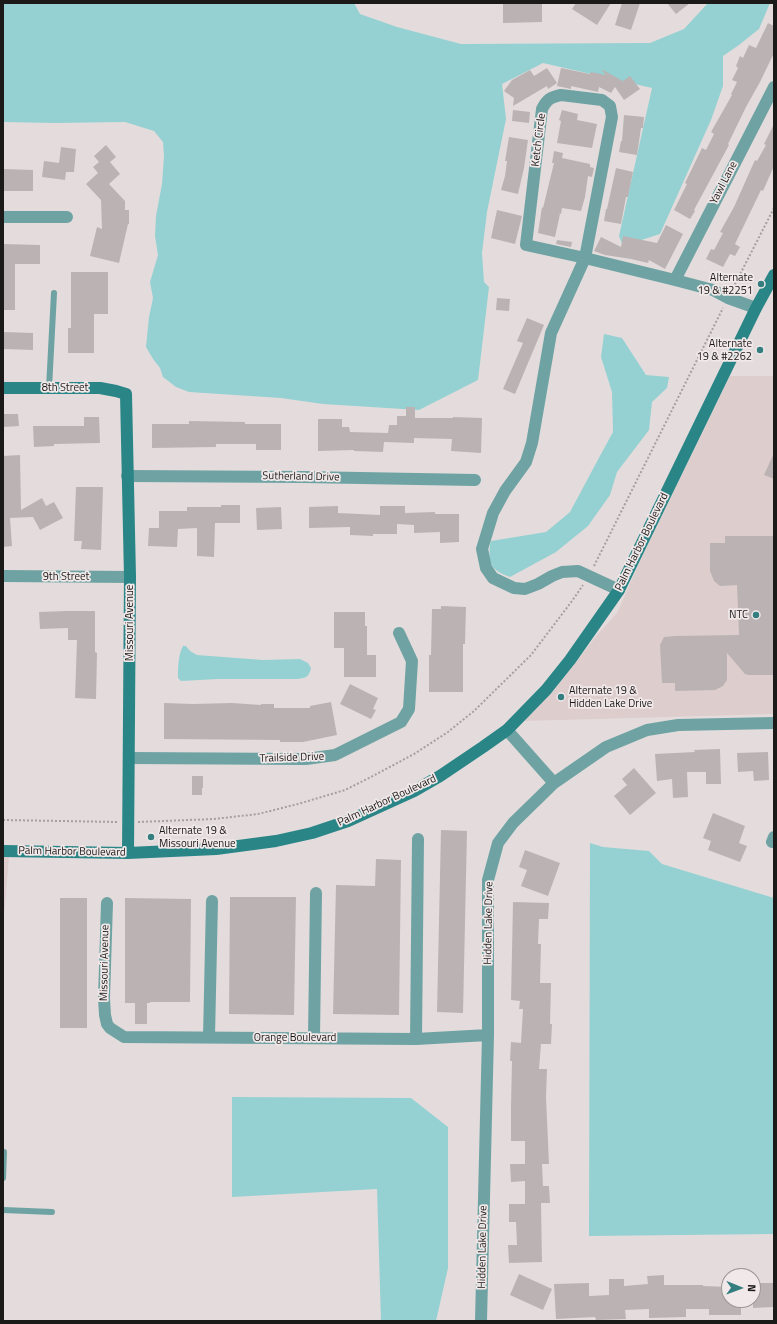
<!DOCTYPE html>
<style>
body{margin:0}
#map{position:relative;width:777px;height:1324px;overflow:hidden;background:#e4dcdc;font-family:"Titillium Web",sans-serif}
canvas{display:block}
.frame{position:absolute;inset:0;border:4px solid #1c1919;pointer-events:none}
.north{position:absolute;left:721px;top:1268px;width:40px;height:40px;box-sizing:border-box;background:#f1e9e9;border:1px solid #9c9696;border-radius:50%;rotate:91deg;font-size:11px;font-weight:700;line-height:16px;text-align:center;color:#1c1919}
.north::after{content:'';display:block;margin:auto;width:14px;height:18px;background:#357e80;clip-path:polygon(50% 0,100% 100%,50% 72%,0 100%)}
</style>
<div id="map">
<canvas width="777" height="1324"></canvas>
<div class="frame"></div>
<div class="north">N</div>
</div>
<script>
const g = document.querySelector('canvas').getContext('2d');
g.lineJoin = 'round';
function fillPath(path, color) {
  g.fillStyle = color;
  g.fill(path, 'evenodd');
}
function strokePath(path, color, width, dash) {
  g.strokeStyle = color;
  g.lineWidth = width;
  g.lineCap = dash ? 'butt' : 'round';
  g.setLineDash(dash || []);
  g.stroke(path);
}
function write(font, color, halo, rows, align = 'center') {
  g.font = font + ' "Titillium Web",sans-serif';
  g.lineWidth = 3.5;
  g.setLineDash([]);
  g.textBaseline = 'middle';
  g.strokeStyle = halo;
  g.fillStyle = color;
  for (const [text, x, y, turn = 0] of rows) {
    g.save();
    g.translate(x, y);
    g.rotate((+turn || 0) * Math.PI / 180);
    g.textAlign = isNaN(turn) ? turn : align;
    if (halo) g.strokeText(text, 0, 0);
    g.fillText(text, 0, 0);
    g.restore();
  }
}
const built = new Path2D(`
 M730 376H774V714L524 721 555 689 597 635 617 613 642 557Z
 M3 857H9L3 928Z`);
const water = new Path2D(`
 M3 3H354L360 14 397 27 461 44 650 43 684 29 708 3H770L759 29 739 45 723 56V86L711 120 660 234 623 246 619 236 652 88 543 63 502 84 506 119 487 212 482 253 484 282 489 287 478 380 419 410 323 404 281 398 189 392 176 387 163 377 160 368 153 359 146 347 149 317 153 298 150 282 158 255 155 236 156 216 162 184 164 156 163 142 154 131 125 122 55 123 3 122Z
 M604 334 622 338 646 375 669 377 667 388 652 402 649 430 617 472 610 495 588 526 556 552 510 577C505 575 499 573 495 569 488 564 489 548 491 541L546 532 570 512 601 454 613 432 612 392 601 357Z
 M183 646H186L190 651 197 655 263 660 300 659 308 663 311 668C309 678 305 678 296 679H218L181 681 178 678C178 668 178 655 183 646Z
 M590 843 603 847 649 851 662 864 774 898V1234L589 1236Z
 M232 1097 411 1098 448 1127V1268L436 1321H381L377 1189 232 1197Z`);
const building = new Path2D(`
 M503 3H542V22L503 23Z
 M576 3H611L597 25 572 9Z
 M622 3H640L631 30 615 25Z
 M667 3H690L676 14Z
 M768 23 774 26V53L760 82 746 107 728 144 729 145 694 210 695 211 690 219 674 210 687 184 685 183 702 148 706 150 714 134 711 132 732 95 731 94 737 82 732 80 738 68 736 66 740 56 743 58 749 45 756 48Z
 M547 68 557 83 548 89 547 86 513 106 514 98 504 91 512 80 530 70 534 76Z
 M561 68 590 74 591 72 606 75 601 69 623 81 630 76 640 89 624 100 615 87 611 93 599 87 598 92 571 86V89L557 86Z
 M513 110 530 112 529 123 512 121Z
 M562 110 578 114 577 120 597 124 592 148 557 143 561 121 559 120Z
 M624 115 644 117 643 128H641L637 155 619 152 621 141H622Z
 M774 124V166L763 191 761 190 735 244 740 247 735 256 730 254 723 267 706 259 711 249 714 250 723 233 720 232 734 207 755 160 757 161 766 145 764 144Z
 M509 137 528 140 524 168 518 194 501 190 505 176 507 161H505Z
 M106 145 116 157 110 162 120 174 109 184 125 201V210H129V224H128L119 263 90 256 97 227 102 229 101 200 86 184 98 173 93 167 99 162 94 156Z
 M61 147 76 149 74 172H66L65 180 42 177 44 161 59 163Z
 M554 151 563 153 562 158 590 164V167L594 168 592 177 588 176 585 197 581 211 562 208 561 214 558 213 560 214 555 237 538 233 542 207 543 208 554 163H552Z
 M616 168 633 172 628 197H626L621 224 604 221 606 209H607Z
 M3 169 33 170V191H3Z
 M497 210 522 216 515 244 491 238Z
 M666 225 683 234 665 269 649 260 648 263 631 259 605 255 594 251 601 237 621 247 623 236 657 243Z
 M557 240 572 242 571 247 556 244Z
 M3 244 40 245V264H15V310H3Z
 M71 272H108V314H94V353H68V328H71Z
 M497 298 510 299 509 311 496 310Z
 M527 318 544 325 515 394 503 389 523 343 517 341Z
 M3 332 33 333V350L3 349Z
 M406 407H415V418H453V417L482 418 481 453 451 451 452 439 414 438V443L384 442 383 452 354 451V450L318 451V419H342V427H349L350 432 388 433 389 425H397V416H406Z
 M3 414H18L19 426 3 427Z
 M84 417H99L100 443 54 444V446L34 447 33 426H84Z
 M189 421 245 422V424H281V450H256V444H216V447L152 448V424H189Z
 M774 453V479L764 475Z
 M20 455 21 510 42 498 46 506 54 502 63 518 40 530 33 517 10 518 12 546 3 547V456Z
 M76 487H103L101 550 81 549 82 541H74Z
 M221 505H240V523H215L214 557 197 556V528L178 529 177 547 148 546 149 528H159V511H187V507H221Z
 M338 506V513L380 515V506H405V513L435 512V514H459V542L440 543V532L414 533V525L397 524V534H373V536L350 535V527L309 528V507Z
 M281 507 282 529 257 530 256 508Z
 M725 536H774V675H749L745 674 727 653V680L723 686 715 690 675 691V683H662L660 645 664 637 675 636 739 635 737 585 720 586 714 581 710 571V543H725Z
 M441 606 466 607 465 644H463V692H429V655H431L432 609H441Z
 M66 611H95V652L97 653 96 699 75 698 77 640H68V628L40 629 39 612Z
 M334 612H365V626H367V655H376V677H344V648H334Z
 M350 684 378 698 373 709 376 710 371 719 340 704Z
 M331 702 337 735 303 742H280V740L164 739V703L193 704 232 703 261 705V704H274V708H310V706Z
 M720 749 721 784H706V772H687L688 797 673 798 672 779 657 781 655 754 695 752 694 750Z
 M768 752 769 780 754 781 753 771 738 772 737 753Z
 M634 768 656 793 630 815 614 796 627 785 622 779Z
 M192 776H203V788H202V795H192Z
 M713 813 745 826 739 843 747 846 740 862 708 850 711 841 703 838Z
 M441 830 467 831 463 1013 437 1012Z
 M525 850 560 863 548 896 521 886 527 870 519 867Z
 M376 859 401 860 399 1015 333 1014 336 885 375 886Z
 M230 897H296L294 1015 229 1014Z
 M60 898H87V1028H60Z
 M125 898 191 899 190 1002H150V1003H147V1024H135V1003H125Z
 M513 902 549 903 548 919H539L538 944H541L540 983H551L550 1024H552L551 1044H541L539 1069H547L546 1097 549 1164H542L543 1186H549L550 1203H541L542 1262 509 1263 508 1245H517L516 1222H509V1204H525V1181L511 1182 510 1164H525V1141H511V1106L512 1061H510L511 1042 521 1043 523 1009H519L520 1001 511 1000Z
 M519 1274 552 1289 543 1310 510 1295Z
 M664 1275V1285H703V1286L729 1287V1300H741V1315H709V1309H686V1317L649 1318V1309L625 1310 626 1319 596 1320 595 1317 556 1319 554 1284 589 1283V1296L609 1295V1279H624V1286L648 1284 647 1276Z
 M753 1283H774V1307L753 1308Z`);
const path = new Path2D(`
 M733 288 774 208
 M594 566 723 308
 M3 820 118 822
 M138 822 214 819 258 814 298 804 345 790 371 777 414 754 448 732 474 711 531 655 572 601 583 585`);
const lane = new Path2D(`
 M49 388 54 293
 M3 1178 4 1152
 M3 1210 52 1212`);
const street = new Path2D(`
 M561 95 602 100 610 106 612 117 585 258 526 245 542 109C547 99 551 97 561 95Z
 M3 217H67
 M675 280 774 87
 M127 476 303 477 475 480
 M3 576 130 577
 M619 590 578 571 562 572 552 576 538 584 525 589 514 588 493 578 486 568 482 549 493 513 505 491 526 462 532 443 551 333 585 258 675 280 713 290 728 298 756 308
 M507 730 554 783
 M129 758 306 759 335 755 401 722 409 709 412 661 399 633
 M772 842 774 837
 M107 903 104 998 105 1015 107 1024 110 1028 124 1037 416 1039 488 1035
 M209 1037 212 901
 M314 1038 316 893
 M416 1039 418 839
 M481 1321 488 1035V880L498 843 513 823 554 783 606 747 647 730 678 725 774 723`);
const secondary = new Path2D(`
 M3 388H100L116 391 126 394 130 577 128 853
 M3 851 128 853 216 849 276 841 312 833 348 821 414 791 440 776 483 747 507 730 546 690 570 660 619 590 756 308 774 275`);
const markers = [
 [761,284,4,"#357e80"],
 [760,350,4,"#357e80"],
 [756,615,4,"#357e80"],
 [561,697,4,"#357e80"],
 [151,837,4,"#357e80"]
];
const streetNames = [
 ["Ketch Circle",539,140,-83],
 ["Yawl Lane",724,183,-63],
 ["8th Street",65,388],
 ["Sutherland Drive",301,477,1],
 ["Palm Harbor Boulevard",642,542,-64],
 ["9th Street",66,577],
 ["Missouri Avenue",130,623,-90],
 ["Trailside Drive",292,758,-2],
 ["Palm Harbor Boulevard",387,801,-25],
 ["Palm Harbor Boulevard",72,852,1],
 ["Hidden Lake Drive",489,923,-89],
 ["Missouri Avenue",105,963,-89],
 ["Orange Boulevard",295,1038],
 ["Hidden Lake Drive",483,1247,-89]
];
const poiNames = [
 ["Alternate",753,278],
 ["19 & #2251",753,291],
 ["Alternate",752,344],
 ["19 & #2262",752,357],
 ["NTC",748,615],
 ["Alternate 19 &",569,691,"left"],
 ["Hidden Lake Drive",569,704,"left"],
 ["Alternate 19 &",159,831,"left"],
 ["Missouri Avenue",159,844,"left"]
];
fillPath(built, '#decdcd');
fillPath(water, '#95d1d2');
fillPath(building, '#bbb3b3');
strokePath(path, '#a59f9f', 2, [2, 2]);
strokePath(lane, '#6fa3a3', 6);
strokePath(street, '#6fa3a3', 12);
strokePath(secondary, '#2a8587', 12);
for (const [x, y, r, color] of markers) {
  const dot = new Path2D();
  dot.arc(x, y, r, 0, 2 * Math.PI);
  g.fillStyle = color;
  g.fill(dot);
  strokePath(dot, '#f1e9e9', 1.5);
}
write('11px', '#1c1919', '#f1e9e9', streetNames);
write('11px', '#1c1919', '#f1e9e9', poiNames, 'right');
</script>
